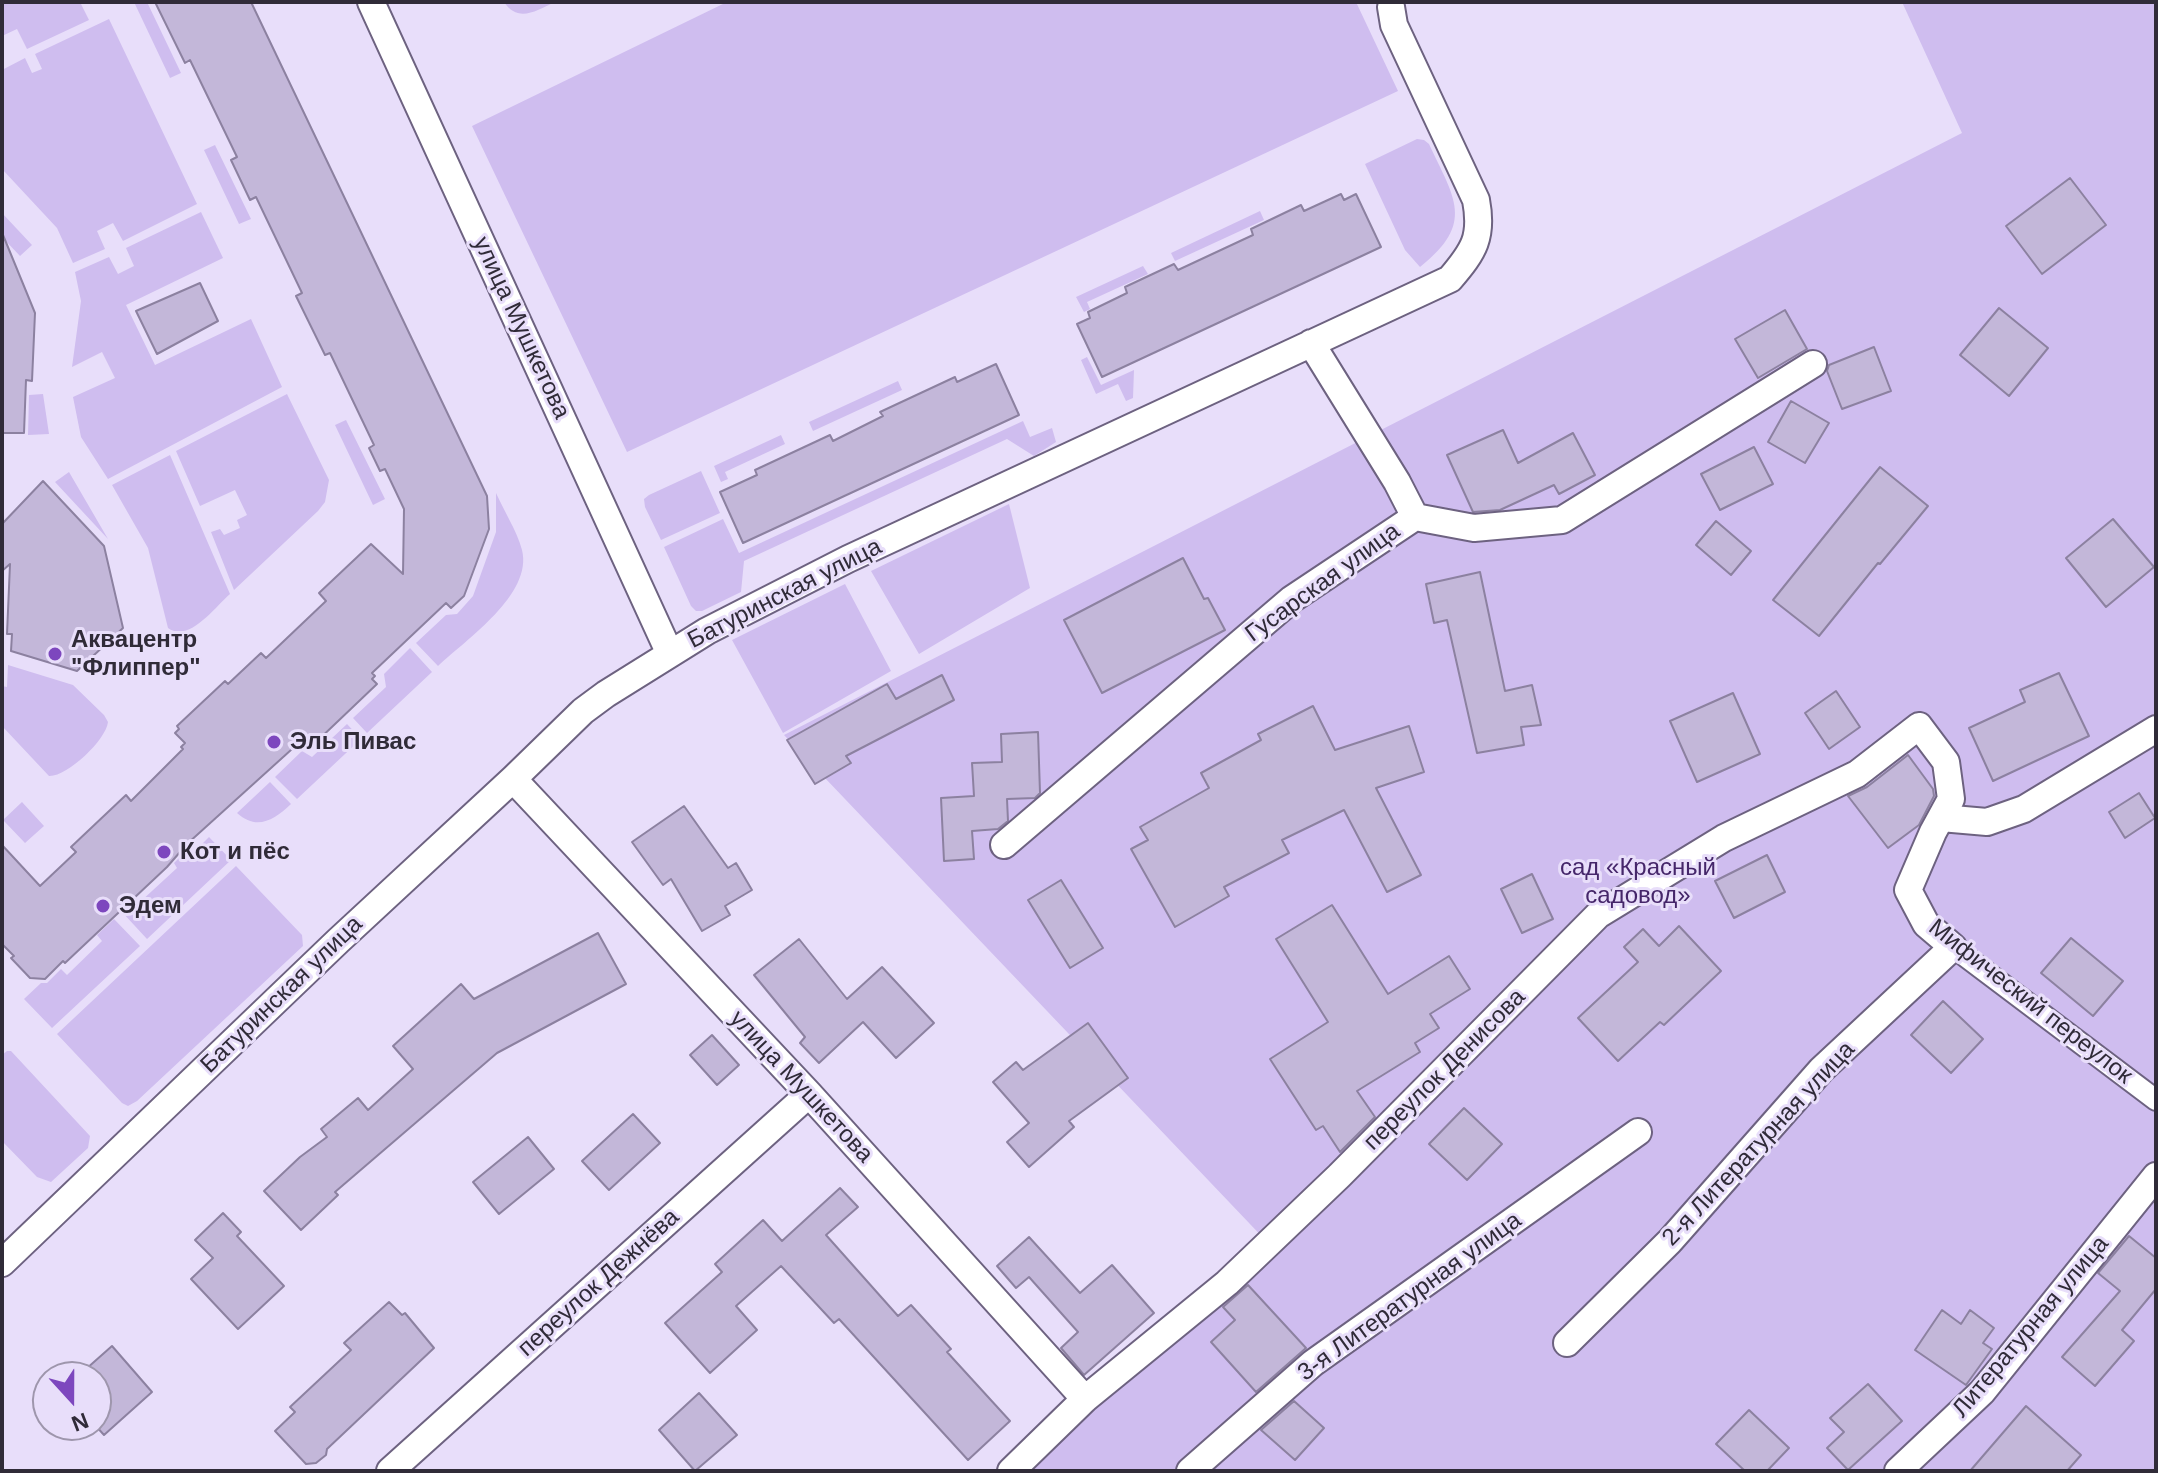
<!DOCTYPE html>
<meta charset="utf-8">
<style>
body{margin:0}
#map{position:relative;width:2158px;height:1473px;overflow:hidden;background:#e8defa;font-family:Helvetica,sans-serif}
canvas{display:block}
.frame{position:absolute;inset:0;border:4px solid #302b38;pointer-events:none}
.north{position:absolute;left:32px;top:1361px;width:80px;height:80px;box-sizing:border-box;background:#e8defa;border:2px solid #9e96ac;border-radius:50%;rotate:159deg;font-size:22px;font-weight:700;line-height:32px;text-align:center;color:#302b38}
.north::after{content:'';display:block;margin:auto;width:28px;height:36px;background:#7d47be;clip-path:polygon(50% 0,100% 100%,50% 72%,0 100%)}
</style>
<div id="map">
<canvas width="2158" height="1473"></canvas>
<div class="frame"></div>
<div class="north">N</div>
</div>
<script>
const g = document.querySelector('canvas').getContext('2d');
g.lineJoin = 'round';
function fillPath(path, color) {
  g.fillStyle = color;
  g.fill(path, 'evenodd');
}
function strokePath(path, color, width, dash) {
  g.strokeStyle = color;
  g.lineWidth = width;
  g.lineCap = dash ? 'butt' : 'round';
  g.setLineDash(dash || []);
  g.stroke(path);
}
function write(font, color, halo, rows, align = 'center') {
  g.font = font + ' Helvetica,sans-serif';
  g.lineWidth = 6;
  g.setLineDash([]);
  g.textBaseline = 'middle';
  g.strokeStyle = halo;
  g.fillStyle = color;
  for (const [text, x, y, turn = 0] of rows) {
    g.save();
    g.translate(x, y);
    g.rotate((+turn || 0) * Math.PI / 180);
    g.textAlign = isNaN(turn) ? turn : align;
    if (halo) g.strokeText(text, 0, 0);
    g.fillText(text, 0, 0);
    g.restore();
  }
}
const green = new Path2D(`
 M2 2H80L89 20 27 49 17 29 2 36Z
 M134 2H147L181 73 170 78Z
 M504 2H555C536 11 518 23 504 2Z
 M727 2H1356L1398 91 627 452 472 126Z
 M1902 2H2156V1471H1029L1093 1407 1270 1245 784 735 1962 133Z
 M109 19 197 204 123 241 113 223 97 231 105 249 73 263 57 228 2 169V70L25 58 32 73 42 69 35 54Z
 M1417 139 1424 140 1429 144C1454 198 1476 223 1420 267L1405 250 1365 164Z
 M215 145 251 219 239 224 204 150Z
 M1260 211 1264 220 1175 261 1171 253Z
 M201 212 223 258 126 305 155 365 251 319 282 387 108 479 81 437 73 397 115 378 102 352 72 367 81 301 75 272 109 257 118 274 134 266 126 248Z
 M2 213 32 245 20 256 2 237Z
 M1143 266 1148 274 1087 302 1090 309 1084 312 1076 297Z
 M1087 357 1101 385 1134 370 1133 398 1126 401 1118 384 1096 394 1081 360Z
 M898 381 902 390 813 431 809 422Z
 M43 394 49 434 28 435 29 395Z
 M287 394 329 480 325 502 318 511 234 590 211 532 220 529 224 535 240 528 237 520 247 515 235 490 200 506 176 451Z
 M346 420 385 499 373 505 335 425Z
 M1023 421 1030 437 1052 428 1056 442 1034 456 1007 439 744 561 741 592 702 611H696L691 606 664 547 723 519 739 553Z
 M781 435 785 444 725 472 728 479 721 482 714 466Z
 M170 455 230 594C214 608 189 643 168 628L148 548 112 485Z
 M701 471 720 513 661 540 645 507 644 499 649 495Z
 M69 472 108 539 55 482Z
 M496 493C504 511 517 531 522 550 533 594 467 639 438 666L416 643 446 615 457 614 473 596 496 532Z
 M1009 504 1030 588 919 654 871 571Z
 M845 584 891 671 783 733 732 640Z
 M410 648 432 672 367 733 353 718 386 687 384 674Z
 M8 665 73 685 104 715 108 722C106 740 67 777 49 776L2 726V686L7 687Z
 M347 724 361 739 297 799 275 777 302 751 312 757Z
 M270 782 291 804C274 820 257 831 237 813Z
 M22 802 44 826 25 843 3 820Z
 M209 837 231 860 147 939 122 912 135 899 140 902 177 868 174 863 188 849 193 853Z
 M236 866 302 935 303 946 137 1101 128 1106 122 1103 57 1034Z
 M114 919 140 946 52 1028 24 999 41 983H47L61 969 67 975 102 941 97 935Z
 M7 1051H11L90 1136 88 1148 51 1182 37 1177 2 1141V1055Z`);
const building = new Path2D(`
 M155 2H251L487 496 489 529 464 596 451 608 446 603 372 673 375 676 372 679 377 684 313 745 308 739 304 743 302 740 187 844 167 867 65 963 63 961 45 979 30 978 11 958 14 956 2 944V845L40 886 76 852 71 847 126 795 131 801 183 749 181 747 185 743 175 733 179 729 177 726 225 681 228 684 261 653 266 658 326 601 319 593 371 544 403 574 404 509 385 469 380 471 369 448 374 445 330 353 325 355 296 296 302 293 256 197 250 200 231 160 237 157 190 60 185 63Z
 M2070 178 2106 225 2042 274 2006 226Z
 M1341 194 1344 200 1356 194 1381 247 1102 377 1077 324 1090 318 1088 312 1127 293 1125 287 1174 264 1178 270 1253 235 1251 229 1301 205 1304 211Z
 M3 235 35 313 32 381 26 380 24 433H2Z
 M200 283 218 321 157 354 136 311Z
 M1999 308 2048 348 2009 396 1960 355Z
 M1785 310 1807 349 1758 378 1735 339Z
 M1874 347 1891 391 1842 409 1827 371 1829 365Z
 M996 364 1019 415 743 543 720 492 757 475 755 470 830 435 833 441 883 416 880 412 955 377 957 382Z
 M1791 401 1829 423 1805 463 1768 442Z
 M1503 430 1518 463 1573 433 1595 475 1559 494 1554 485 1500 510 1473 512 1447 455Z
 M1754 447 1773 484 1720 510 1701 474Z
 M1880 467 1928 506 1880 564 1878 563 1819 636 1773 600Z
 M43 481 104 546 123 628 77 671 11 651 12 634H7L10 564 2 571V524Z
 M2113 519 2154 567 2106 607 2066 558Z
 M1716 521 1751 551 1731 575 1696 545Z
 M1183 558 1204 599 1208 598 1225 630 1102 693 1064 620Z
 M1480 572 1505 691 1532 685 1541 725 1521 727 1524 745 1477 753 1447 620 1434 623 1426 584Z
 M2059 673 2089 736 1993 781 1969 728 2025 702 2020 690Z
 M942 675 954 700 846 756 851 763 815 784 787 740 887 684 896 699Z
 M1836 691 1860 727 1829 749 1805 713Z
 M1733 693 1760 754 1697 782 1670 721Z
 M1313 706 1335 750 1409 726 1424 772 1376 788 1421 875 1387 892 1344 810 1282 840 1289 853 1224 887 1229 896 1175 927 1131 849 1148 840 1140 827 1209 788 1201 773 1261 740 1258 734Z
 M1038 732 1040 793 1035 798 1007 799 1008 821 998 829 972 831 974 859 944 861 941 798 974 796 972 763 1002 762 1001 734Z
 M1908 755 1933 789 1934 796 1919 825 1888 848 1848 796 1867 787Z
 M2139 793 2155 818 2125 838 2109 812Z
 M684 806 728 868 736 863 752 890 725 906 730 915 702 931 671 879 663 885 632 842Z
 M1767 855 1785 892 1734 918 1715 881Z
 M1532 874 1553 919 1522 933 1501 889Z
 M1061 880 1103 948 1070 968 1028 900Z
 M1332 905 1388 994 1449 956 1470 989 1430 1014 1439 1028 1415 1043 1420 1052 1357 1091 1375 1117 1340 1152 1323 1126 1316 1130 1270 1059 1328 1022 1276 939Z
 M1679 926 1721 971 1664 1025 1660 1022 1618 1061 1578 1018 1638 962 1624 947 1643 929 1659 946Z
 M598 933 626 984 497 1053 335 1192 338 1195 301 1230 264 1191 300 1157 327 1137 321 1129 358 1098 368 1110 413 1069 393 1046 461 984 474 999Z
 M2071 938 2123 981 2093 1016 2041 973Z
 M799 939 847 999 882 967 934 1023 896 1058 863 1022 819 1063 800 1043 805 1037 754 975Z
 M1943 1001 1983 1039 1951 1073 1911 1035Z
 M1088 1023 1128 1078 1069 1121 1074 1127 1029 1167 1007 1142 1029 1123 993 1082 1016 1062 1023 1070Z
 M712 1035 739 1065 717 1085 690 1055Z
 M1464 1108 1502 1144 1467 1180 1429 1144Z
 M633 1114 660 1143 609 1190 582 1161Z
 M528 1137 554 1169 499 1214 473 1182Z
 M840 1188 858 1207 826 1235 898 1316 911 1305 951 1349 947 1352 1010 1421 968 1460 839 1319 834 1323 781 1266 736 1306 757 1330 710 1373 665 1323 722 1272 715 1264 763 1220 782 1241Z
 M223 1213 241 1232 237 1236 284 1286 238 1329 191 1279 213 1258 195 1240Z
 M2129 1236 2156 1258V1289L2122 1330 2134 1341 2095 1386 2062 1357 2120 1291 2098 1273Z
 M1029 1237 1080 1293 1112 1265 1154 1313 1084 1375 1061 1348 1078 1332 1029 1277 1016 1288 997 1266Z
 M1248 1285 1306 1348 1256 1392 1211 1342 1235 1320 1223 1307Z
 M389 1302 402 1315 405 1313 434 1348 327 1449 326 1455 316 1463 306 1464 275 1431 295 1412 290 1407 351 1350 344 1343Z
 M1942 1310 1961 1324 1970 1310 1994 1328 1983 1343 1992 1349 1966 1385 1915 1350Z
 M112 1346 152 1392 104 1435 95 1425 96 1377H77Z
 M1868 1384 1902 1421 1848 1470 1827 1448 1844 1432 1830 1418Z
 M699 1393 737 1435 695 1471 659 1430Z
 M1294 1401 1324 1428 1295 1460 1261 1430Z
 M2026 1406 2081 1455 2067 1471H1970Z
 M1749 1410 1789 1448 1767 1471H1745L1716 1444Z`);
const pedestrian = new Path2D(`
 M1953 947 2156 1100`);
const minor = new Path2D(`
 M371 2 670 654
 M1311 343 1397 482 1415 517
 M513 779 809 1094 1085 1399
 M1941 818 1987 822 2024 809 2156 729
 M1004 845 1292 599 1415 517 1474 528 1562 520 1813 364
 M2 1263 338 941 513 779 583 711 606 694 707 631 848 559 1450 279C1474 251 1483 237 1476 200L1394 25 1391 7
 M390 1471 809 1094
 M1011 1471 1085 1399 1227 1283 1339 1176 1598 915 1724 838 1857 774 1919 726 1946 762 1951 799 1933 832 1908 890 1926 924 1953 947 1821 1070 1670 1241 1567 1343
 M1190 1471 1313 1363 1638 1132
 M1898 1471 1982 1392 2156 1176`);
const markers = [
 [55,654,8,"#7d47be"],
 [274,742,8,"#7d47be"],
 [164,852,8,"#7d47be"],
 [103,906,8,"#7d47be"]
];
const streetNames = [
 ["улица Мушкетова",521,328,65],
 ["Гусарская улица",1323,583,-36],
 ["Батуринская улица",785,594,-27],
 ["Батуринская улица",282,995,-44],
 ["Мифический переулок",2030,1002,38],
 ["переулок Денисова",1445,1070,-45],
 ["улица Мушкетова",801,1087,47],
 ["2-я Литературная улица",1759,1144,-47],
 ["переулок Дежнёва",599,1283,-42],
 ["3-я Литературная улица",1410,1297,-36],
 ["Литературная улица",2031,1327,-50]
];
const poiNames = [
 ["Аквацентр",71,640],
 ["\"Флиппер\"",71,668],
 ["Эль Пивас",290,742],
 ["Кот и пёс",180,852],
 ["Эдем",119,906]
];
const parkNames = [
 ["сад «Красный",1638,868],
 ["садовод»",1638,896]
];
fillPath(green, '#cfbdef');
fillPath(building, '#c3b7d9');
strokePath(building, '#8c81a0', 2);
strokePath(pedestrian, '#6d6280', 24);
strokePath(minor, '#6d6280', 30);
strokePath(pedestrian, '#fff', 20);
strokePath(minor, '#fff', 26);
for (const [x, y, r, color] of markers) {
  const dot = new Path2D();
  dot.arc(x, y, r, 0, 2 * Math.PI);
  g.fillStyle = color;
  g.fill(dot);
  strokePath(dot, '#e8defa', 3);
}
write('24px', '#302b38', '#e8defa', streetNames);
write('bold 24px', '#302b38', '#e8defa', poiNames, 'left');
write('24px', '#45266a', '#e8defa', parkNames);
</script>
